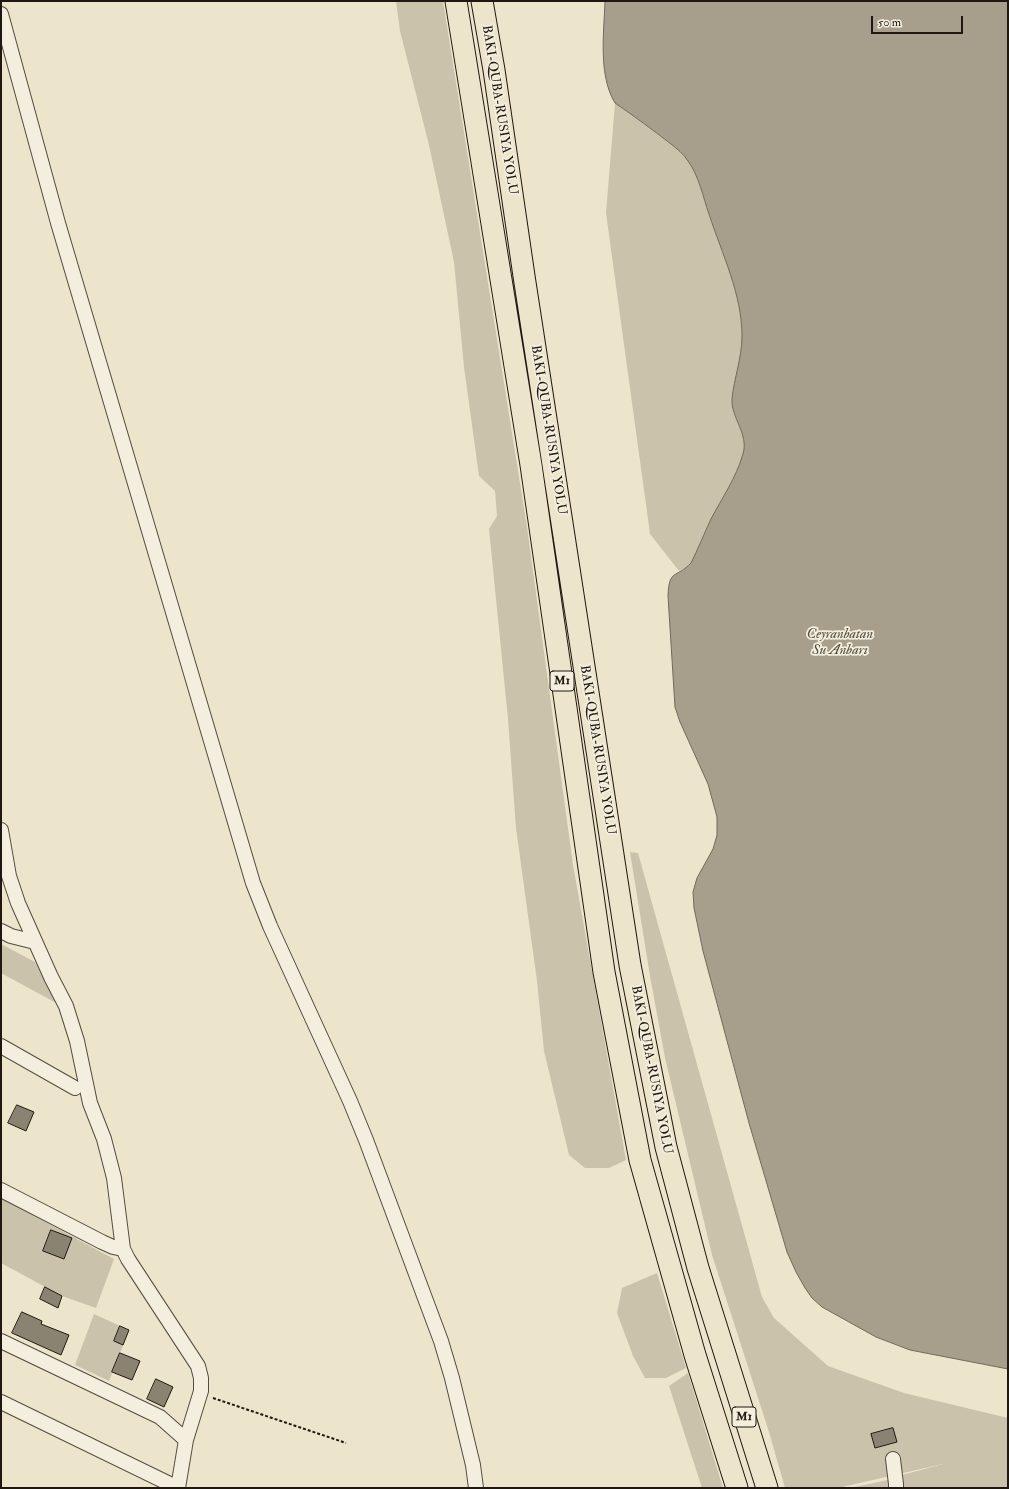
<!DOCTYPE html>
<meta charset="utf-8">
<style>
body{margin:0}
#map{position:relative;width:1009px;height:1489px;overflow:hidden;background:#ede5cb;font-family:"IM FELL Double Pica",serif}
canvas{display:block}
.frame{position:absolute;inset:0;border:2px solid #201810;pointer-events:none}
.scale{position:absolute;left:871px;top:16px;width:92px;height:18px;box-sizing:border-box;border:2px solid #201810;border-top:0;padding-left:5px;font-size:12px;line-height:14px;white-space:nowrap;color:#201810;-webkit-text-stroke:3px #f3eedd;paint-order:stroke}
</style>
<div id="map">
<canvas width="1009" height="1489"></canvas>
<div class="frame"></div>
<div class="scale">50 m</div>
</div>
<script>
const g = document.querySelector('canvas').getContext('2d');
g.lineJoin = 'round';
function fillPath(path, color) {
  g.fillStyle = color;
  g.fill(path, 'evenodd');
}
function strokePath(path, color, width, dash) {
  g.strokeStyle = color;
  g.lineWidth = width;
  g.lineCap = dash ? 'butt' : 'round';
  g.setLineDash(dash || []);
  g.stroke(path);
}
function write(font, color, halo, rows, align = 'center') {
  g.font = font + ' "IM FELL Double Pica",serif';
  g.lineWidth = 3.5;
  g.setLineDash([]);
  g.textBaseline = 'middle';
  g.strokeStyle = halo;
  g.fillStyle = color;
  for (const [text, x, y, turn = 0] of rows) {
    g.save();
    g.translate(x, y);
    g.rotate((+turn || 0) * Math.PI / 180);
    g.textAlign = isNaN(turn) ? turn : align;
    if (halo) g.strokeText(text, 0, 0);
    g.fillText(text, 0, 0);
    g.restore();
  }
}
const green = new Path2D(`
 M396 1H443L527 527 573 865 626 1160 609 1168H585L569 1155 544 1051 537 981 516 828 508 719 489 529 497 516 495 491 479 476 464 367 454 262 429 145 400 31Z
 M615 103C634 116 653 130 671 144 677 149 684 154 688 161 699 176 703 197 709 214 722 253 742 294 742 336 742 360 734 382 733 405 733 421 749 434 743 454 736 478 722 498 711 519 704 534 698 549 691 563L686 568 679 571 650 534 606 213Z
 M630 852 638 853 762 1297 774 1318 828 1366 904 1393 1008 1418V1488H903L902 1475 947 1463 838 1488H785L769 1432 712 1255 665 1058 650 976Z
 M1 944 35 962 58 1004 1 973Z
 M1 1198 114 1259 96 1308 62 1296 1 1263Z
 M657 1273 686 1368 666 1378H645L633 1356 617 1313 622 1288Z
 M94 1314 129 1330 109 1381 75 1365Z
 M688 1373 723 1488H702L669 1386Z
 M892 1479 893 1488H850Z`);
const water = new Path2D(`
 M605 1H1008V1369L910 1350 876 1337 822 1307 812 1298 805 1288 796 1272 787 1252 749 1123 703 951 694 908 693 892 697 878 713 849 717 835V817L708 784 680 722 675 707 668 596C669 568 676 579 691 563 698 549 704 534 711 519 722 498 736 478 743 454 749 434 731 418 732 399 734 378 742 358 742 336 742 294 722 254 709 214 703 197 699 176 688 161 684 154 677 149 671 144 653 130 634 116 615 103 598 75 604 33 605 1Z`);
const building = new Path2D(`
 M17 1105 34 1112 26 1131 8 1123Z
 M51 1230 72 1238 64 1259 43 1251Z
 M45 1287 62 1296 58 1308 40 1299Z
 M22 1312 42 1321 41 1324 69 1335 61 1355 12 1333Z
 M120 1326 129 1330 123 1345 114 1341Z
 M120 1353 140 1361 132 1380 112 1372Z
 M156 1379 173 1387 164 1407 147 1399Z
 M893 1428 897 1442 875 1448 871 1434Z`);
const path = new Path2D(`
 M213 1398 346 1443`);
const minor = new Path2D(`
 M1 14 58 223 253 883 270 926 350 1101 366 1140 441 1341 452 1378 473 1465 476 1488
 M1 830 9 876 18 903 51 977 66 1006 77 1041 90 1103 104 1139 114 1178 123 1249 128 1259 198 1366 201 1378V1391L186 1440 178 1488
 M1 931 11 936 35 942
 M1 1046 75 1088
 M1 1190 102 1242 113 1247 123 1249
 M1 1341 160 1417 186 1440
 M1 1402 178 1488
 M893 1459 896 1484V1488`);
const highway = new Path2D(`
 M456 1 531 465 604 972 640 1160 695 1355 737 1488
 M482 1 494 70 524 276 630 965 666 1147 698 1268 767 1488`);
const shields = [
 [562,681,24],
 [744,1417,24]
];
const shieldNames = [
 ["M1",562,681],
 ["M1",744,1417]
];
const streetNames = [
 ["BAKI-QUBA-RUSIYA YOLU",499,110,81],
 ["BAKI-QUBA-RUSIYA YOLU",548,430,81],
 ["BAKI-QUBA-RUSIYA YOLU",597,750,81],
 ["BAKI-QUBA-RUSIYA YOLU",651,1070,79]
];
const waterNames = [
 ["Ceyranbatan",840,635],
 ["Su Anbarı",840,651]
];
fillPath(green, '#cac2ab');
fillPath(water, '#a79f8b');
strokePath(water, '#71695a', 1);
fillPath(building, '#8b8371');
strokePath(building, '#201810', 1);
strokePath(minor, '#534b3f', 16);
strokePath(highway, '#201810', 23);
strokePath(path, '#201810', 2, [3, 2]);
strokePath(minor, '#f3eedd', 14);
strokePath(highway, '#ede5cb', 21);
for (const [x, y, w] of shields) {
  const box = new Path2D();
  box.roundRect(x - w / 2, y - 10, w, 20, 3);
  g.fillStyle = '#f3eedd';
  g.fill(box);
  strokePath(box, '#201810', 1);
}
write('bold 12px', '#201810', null, shieldNames);
write('13px', '#201810', '#f3eedd', streetNames);
write('italic 14px', '#564e41', '#f3eedd', waterNames);
</script>
